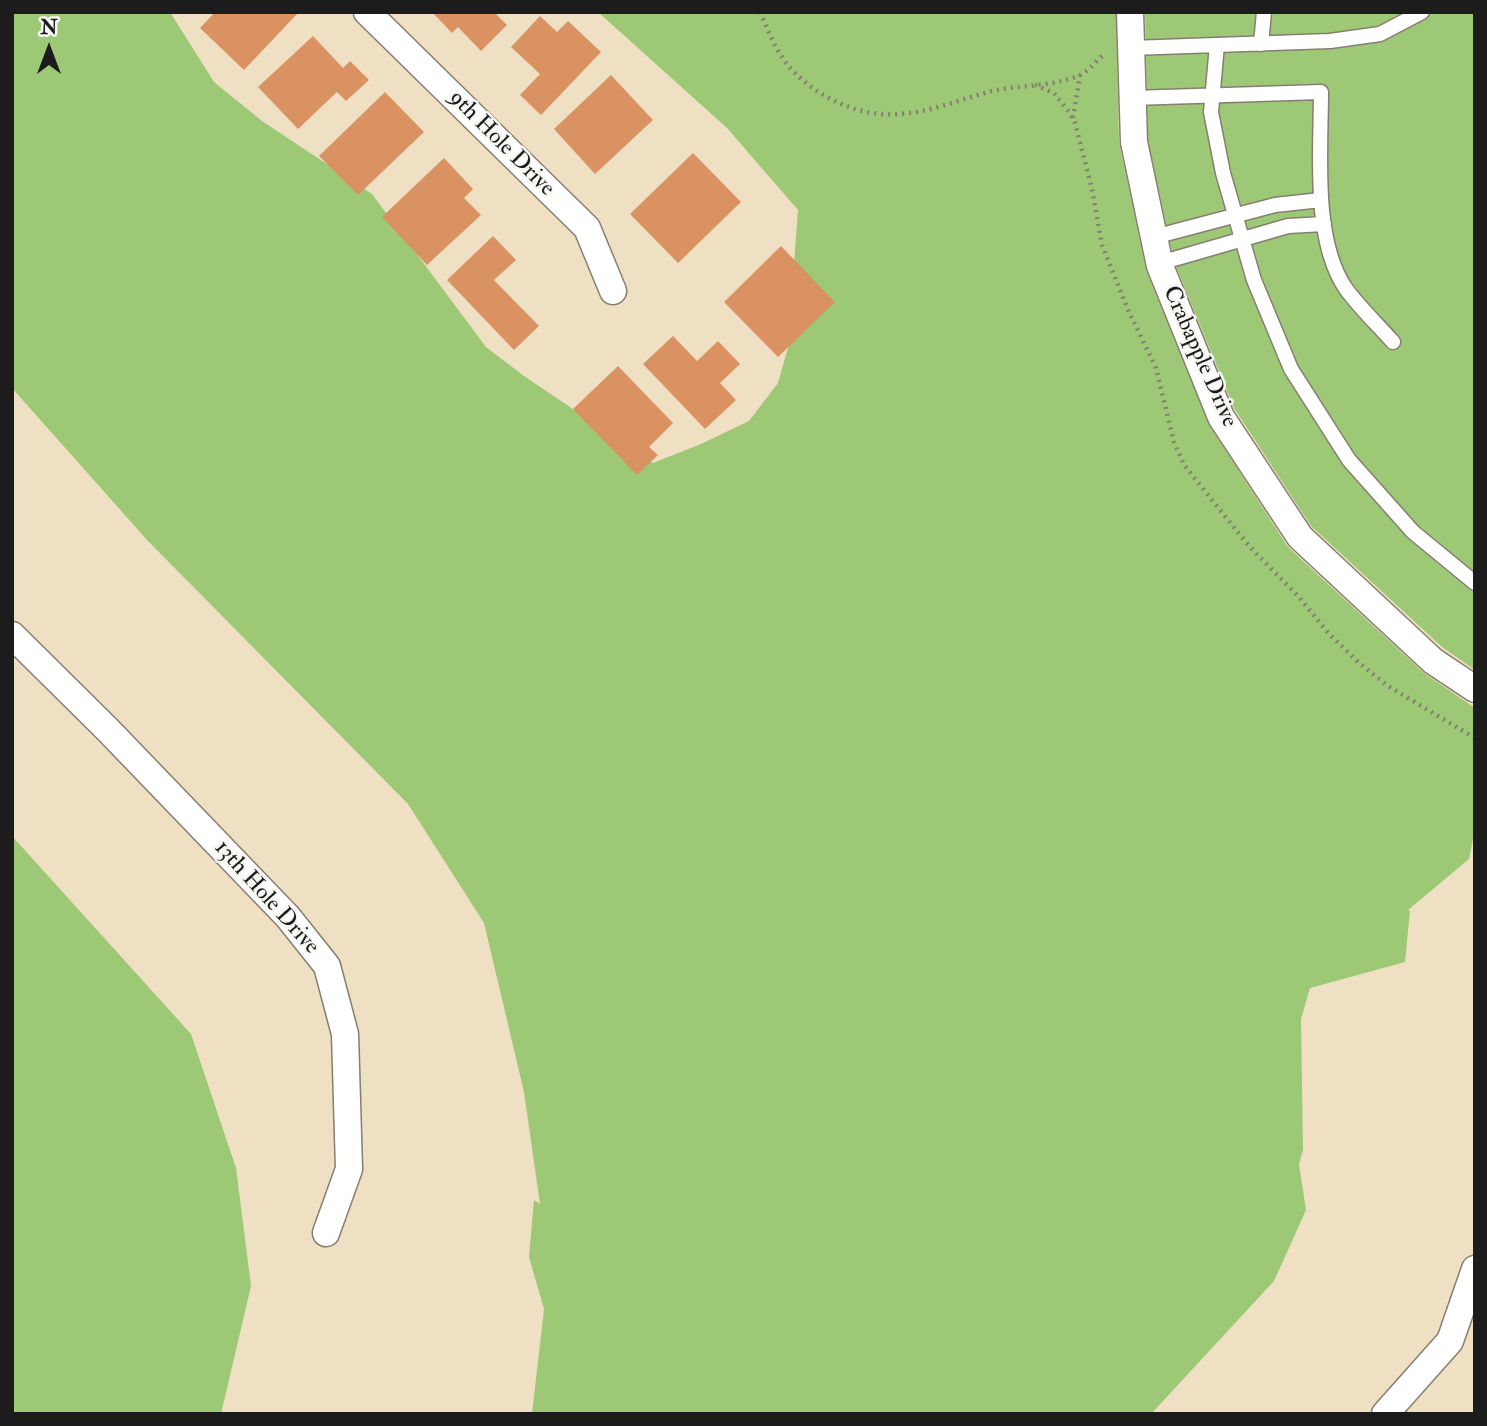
<!DOCTYPE html>
<style>
body{margin:0}
#map{position:relative;width:1487px;height:1426px;overflow:hidden;background:#efe0c3;font-family:"IM FELL Double Pica",serif}
canvas{display:block}
.frame{position:absolute;inset:0;border:14px solid #1c1c1c;pointer-events:none}
.north{position:absolute;left:14px;top:14px;width:70px;height:70px;-webkit-text-stroke:5px #f6f6f2;paint-order:stroke;rotate:0deg;font-size:19px;font-weight:700;line-height:28px;text-align:center;color:#1c1c1c}
.north::after{content:'';display:block;margin:auto;width:24px;height:32px;background:#1c1c1c;clip-path:polygon(50% 0,100% 100%,50% 72%,0 100%)}
</style>
<div id="map">
<canvas width="1487" height="1426"></canvas>
<div class="frame"></div>
<div class="north">N</div>
</div>
<script>
const g = document.querySelector('canvas').getContext('2d');
g.lineJoin = 'round';
function fillPath(path, color) {
  g.fillStyle = color;
  g.fill(path, 'evenodd');
}
function strokePath(path, color, width, dash) {
  g.strokeStyle = color;
  g.lineWidth = width;
  g.lineCap = dash ? 'butt' : 'round';
  g.setLineDash(dash || []);
  g.stroke(path);
}
function write(font, color, halo, rows, align = 'center') {
  g.font = font + ' "IM FELL Double Pica",serif';
  g.lineWidth = 5;
  g.setLineDash([]);
  g.textBaseline = 'middle';
  g.strokeStyle = halo;
  g.fillStyle = color;
  for (const [text, x, y, turn = 0] of rows) {
    g.save();
    g.translate(x, y);
    g.rotate((+turn || 0) * Math.PI / 180);
    g.textAlign = isNaN(turn) ? turn : align;
    if (halo) g.strokeText(text, 0, 0);
    g.fillText(text, 0, 0);
    g.restore();
  }
}
const green = new Path2D(`
 M12 12H170L214 82 262 121 372 194 486 347 524 376 653 463 701 444 749 421 778 383 793 330V277L798 210 727 128 598 12H1116L1119 142 1147 273 1208 423 1288 547 1424 673 1475 708V829L1469 859 1408 910 1410 911 1405 962 1310 988 1301 1019 1303 1150 1299 1164 1306 1210 1274 1281 1151 1414H532L544 1309 529 1257 534 1200 540 1204 524 1092 484 923 408 804 147 540 12 388Z
 M1145 12H1475V670L1442 647 1311 526 1234 408 1174 261 1148 140Z
 M12 836 191 1034 236 1168 251 1286 221 1414H12Z`);
const building = new Path2D(`
 M215 12H299L244 70 200 28Z
 M432 12H498L496 14 507 25 481 51 458 27 452 33Z
 M540 16 557 32 568 21 601 52 541 115 520 95 540 74 511 47Z
 M313 36 343 68 350 61 369 80 346 101 337 92 298 129 258 87Z
 M611 75 653 120 595 174 554 129Z
 M385 92 424 132 358 195 319 156Z
 M693 153 741 202 678 263 630 214Z
 M444 158 473 189 464 198 481 215 427 265 382 217Z
 M493 236 516 260 494 280 539 326 514 350 447 280Z
 M781 246 835 302 778 357 724 302Z
 M673 336 697 361 718 341 740 364 720 383 736 400 705 429 643 364Z
 M618 366 673 423 649 447 658 455 637 475 573 409Z`);
const path = new Path2D(`
 M760 12C768 30 775 49 787 64 813 96 859 118 900 114 930 112 959 100 988 92 1018 84 1054 88 1082 74 1091 69 1097 59 1106 53
 M1035 85 1054 93 1069 112 1075 123 1092 189 1102 245 1128 310 1156 368 1174 442 1184 465 1249 546 1299 597 1329 634 1359 663 1388 686 1475 738
 M1073 118 1080 75`);
const lane = new Path2D(`
 M1261 44 1264 12
 M1217 45 1211 112 1223 173 1254 280 1291 369 1349 460 1413 532 1475 583
 M1131 48 1330 41 1380 34 1422 12
 M1132 98 1321 92C1321 150 1312 240 1346 289 1360 308 1378 325 1393 342
 M1154 237 1275 205 1321 200
 M1160 263 1288 226 1324 224`);
const street = new Path2D(`
 M367 12 587 228 613 291
 M1130 12 1134 142 1160 266 1221 417 1300 537 1433 661 1475 689
 M12 635 108 730 288 917 327 966 345 1034 349 1169 326 1233
 M1385 1414 1450 1341 1475 1269`);
const streetNames = [
 ["9th Hole Drive",501,144,45],
 ["Crabapple Drive",1199,357,66],
 ["13th Hole Drive",266,898,48]
];
fillPath(green, '#9dc876');
fillPath(building, '#da9262');
strokePath(lane, '#867e70', 17);
strokePath(street, '#867e70', 29);
strokePath(path, '#867e70', 4.5, [2, 5]);
strokePath(lane, '#fff', 14);
strokePath(street, '#fff', 26);
write('23px', '#1c1c1c', '#f6f6f2', streetNames);
</script>
